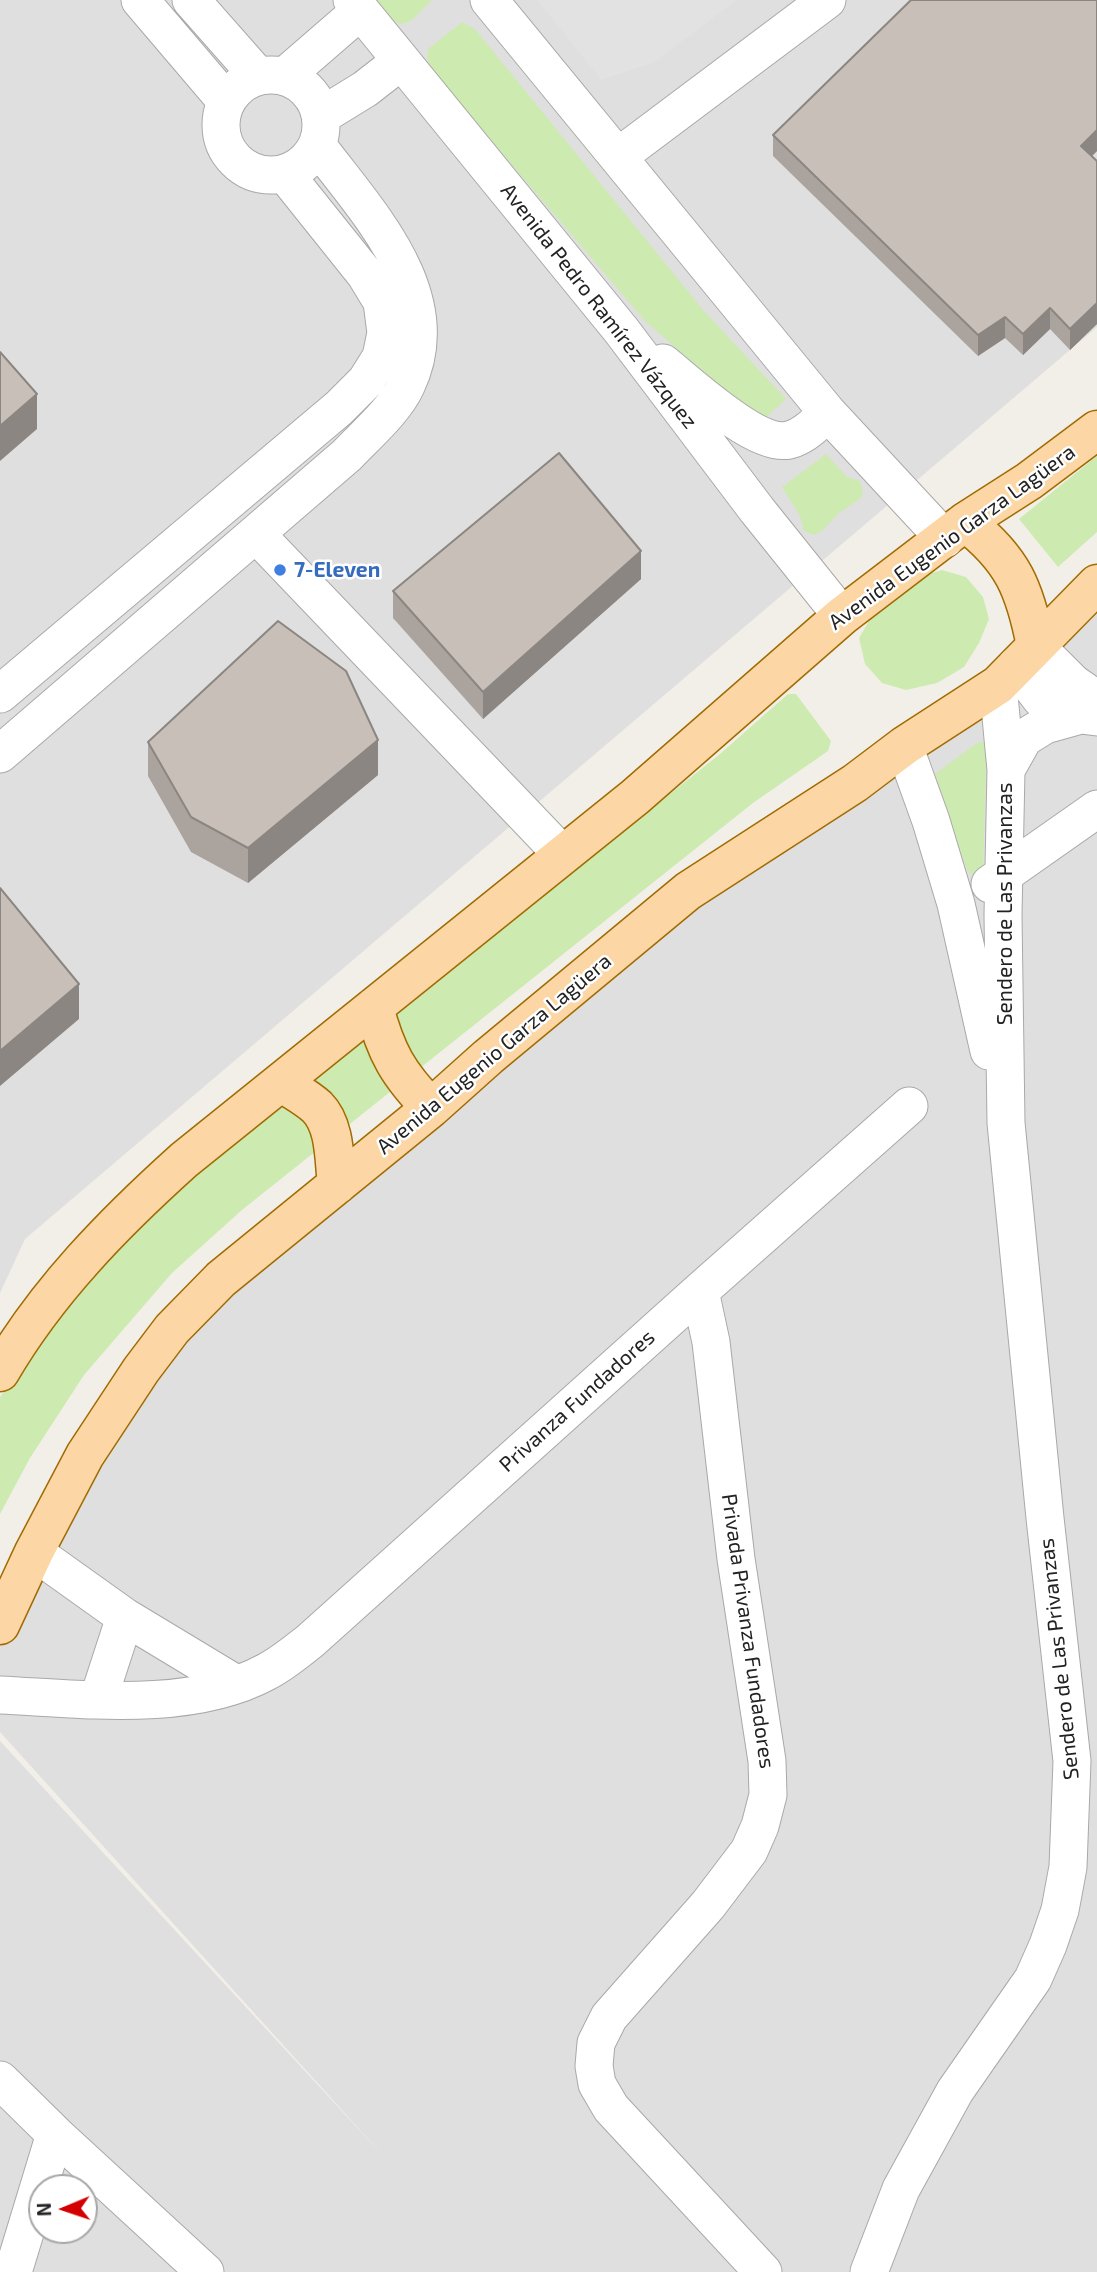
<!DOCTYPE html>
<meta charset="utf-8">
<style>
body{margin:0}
#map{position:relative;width:1097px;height:2272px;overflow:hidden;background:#f2efe9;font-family:"Exo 2",sans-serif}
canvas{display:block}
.north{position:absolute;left:28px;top:2174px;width:70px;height:70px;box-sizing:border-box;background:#fff;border:2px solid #a7a7a7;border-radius:50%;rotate:268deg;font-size:19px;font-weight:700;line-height:28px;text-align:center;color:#222}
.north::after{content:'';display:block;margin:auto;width:24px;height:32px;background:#d40000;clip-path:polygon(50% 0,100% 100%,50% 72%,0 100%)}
</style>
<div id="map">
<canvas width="1097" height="2272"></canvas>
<div class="north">N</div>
</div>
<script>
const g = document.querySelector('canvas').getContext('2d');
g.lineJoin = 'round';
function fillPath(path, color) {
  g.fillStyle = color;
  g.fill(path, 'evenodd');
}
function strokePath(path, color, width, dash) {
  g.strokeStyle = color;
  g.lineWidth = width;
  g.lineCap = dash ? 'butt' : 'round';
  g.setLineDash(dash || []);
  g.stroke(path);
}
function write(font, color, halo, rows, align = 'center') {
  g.font = font + ' "Exo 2",sans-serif';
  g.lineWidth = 5;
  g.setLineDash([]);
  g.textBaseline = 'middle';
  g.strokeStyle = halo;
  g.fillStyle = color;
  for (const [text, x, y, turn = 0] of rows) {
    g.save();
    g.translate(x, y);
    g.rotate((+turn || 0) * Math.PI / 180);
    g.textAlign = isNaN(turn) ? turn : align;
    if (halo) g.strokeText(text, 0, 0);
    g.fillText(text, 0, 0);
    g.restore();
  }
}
const residential = new Path2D(`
 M0 0H1097V327L25 1239 0 1293Z
 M1097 574V2272H0V1741L389 2162 0 1732V1631L215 1273 1039 648ZM42 2188H84V2230H42Z`);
const grass = new Path2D(`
 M375 0H432C403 30 402 34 375 0Z
 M462 22 475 29 704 311 786 399 761 422 645 321 432 71 427 59 428 49Z
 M826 454 847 477 860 481 863 491 860 499 839 513 823 530 814 535 804 531 800 516 782 487Z
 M1097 456V532L1058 567 1019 519Z
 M942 570 966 577 983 597 989 619 979 643 964 667 937 683 906 690 882 683 865 664 859 638 876 609 915 578Z
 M788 694H796L831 741 828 751 753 803 395 1088 242 1210 172 1273 84 1375 30 1458 0 1514V1397L40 1339 133 1230 206 1166 371 1032 720 754Z
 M987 741 983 873 976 879 967 870 935 774 977 743Z`);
const parking = new Path2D(`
 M537 0H737L655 62 601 80Z`);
const minor = new Path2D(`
 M140 0 226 101
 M191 0 258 76
 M352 0 621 330 757 510 842 616
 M489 0 827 412 945 539
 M221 125a50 50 0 1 1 100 0a50 50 0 1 1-100 0Z
 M285 76 360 11
 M321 116 365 89 401 61
 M619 156 827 0
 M663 363C689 384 757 448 789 440 805 436 817 423 827 412
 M257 535 563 855
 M1036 646 1073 683 1097 700
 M1016 666 1041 699 1081 715 1097 717
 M0 694 339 408 366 381 381 357 386 333 382 302 365 274 285 174
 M904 746 931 821 956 904 989 1051
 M0 754 347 455C365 436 395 410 406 386 450 296 367 212 317 145
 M1006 770 1024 738 1045 725 1081 715
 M990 884 1097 809
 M700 1291 711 1342 736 1559 767 1761 768 1795 760 1826 749 1851 708 1905 609 2017 596 2043 594 2066 597 2084 611 2108 763 2272
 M34 1552 125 1617 236 1684
 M0 1695C83 1699 190 1713 266 1672 282 1664 296 1652 310 1641L700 1291 909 1106
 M98 1700 125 1617
 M0 2080 55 2134 205 2272
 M13 2272 55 2134
 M869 2272 901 2189 955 2091 1033 1979 1048 1945 1060 1910 1068 1867 1072 1761 1045 1518 1006 1123 1003 915 1006 770 998 685`);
const major = new Path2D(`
 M965 522C1013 559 1025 589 1036 646
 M374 1007C386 1053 398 1074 431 1108
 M281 1082C292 1090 306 1097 317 1107 336 1126 334 1161 337 1185
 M0 1372C47 1291 114 1223 184 1160L635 797 842 616 965 522 1029 481 1097 430
 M0 1625 34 1552 85 1455 141 1370 172 1329 221 1279 431 1108 488 1057 688 891 855 783 904 746 998 685 1097 584`);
const wall = new Path2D(`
 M1097 0V151L1092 156 1097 161V324L1070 350 1050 329 1023 355 1005 338 978 356 773 156V135Z
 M641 579 483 719 393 618V591Z
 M148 742 378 775 248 883 191 852 148 776Z`);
const shadedWall = new Path2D(`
 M1097 130V151L1081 167V146Z
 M1097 303V324L1070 350V329Z
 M1050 308V329L1023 355V334Z
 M1005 317V338L978 356V335Z
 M37 394V429L0 461V426Z
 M641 551V579L483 719V692Z
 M378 740V775L248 883V848Z
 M79 984V1019L0 1086V1051Z`);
const building = new Path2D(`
 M911 0H1097V130L1081 146 1097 161V303L1070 329 1050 308 1023 334 1005 317 978 335 773 135Z
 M0 352 37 394 0 426Z
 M559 453 641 551 483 692 393 591Z
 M278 621 346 671 378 740 248 848 191 817 148 742Z
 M0 888 79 984 0 1051Z`);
const markers = [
 [280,570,7,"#3f7fe0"]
];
const streetNames = [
 ["Avenida Pedro Ramírez Vázquez",599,306,52],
 ["Avenida Eugenio Garza Lagüera",952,537,-36],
 ["Sendero de Las Privanzas",1005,904,-90],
 ["Avenida Eugenio Garza Lagüera",494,1054,-40],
 ["Privanza Fundadores",577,1401,-42],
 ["Privada Privanza Fundadores",748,1631,82],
 ["Sendero de Las Privanzas",1059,1659,-96]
];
const shopNames = [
 ["7-Eleven",294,570]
];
fillPath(residential, '#e0dfdf');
fillPath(grass, '#cdebb0');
fillPath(parking, '#e2e2e2');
strokePath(minor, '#a9a9a9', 39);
strokePath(major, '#a06b00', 41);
strokePath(minor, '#fff', 37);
strokePath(major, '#fcd6a4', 38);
fillPath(wall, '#aba49e');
fillPath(shadedWall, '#8b8681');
fillPath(building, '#c7bfb8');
strokePath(building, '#8b8681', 2);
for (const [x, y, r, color] of markers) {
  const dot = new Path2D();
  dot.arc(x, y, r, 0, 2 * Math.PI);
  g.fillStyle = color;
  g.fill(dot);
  strokePath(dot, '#fff', 2.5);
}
write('21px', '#222', '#fff', streetNames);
write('bold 21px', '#366cbe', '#fff', shopNames, 'left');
</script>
